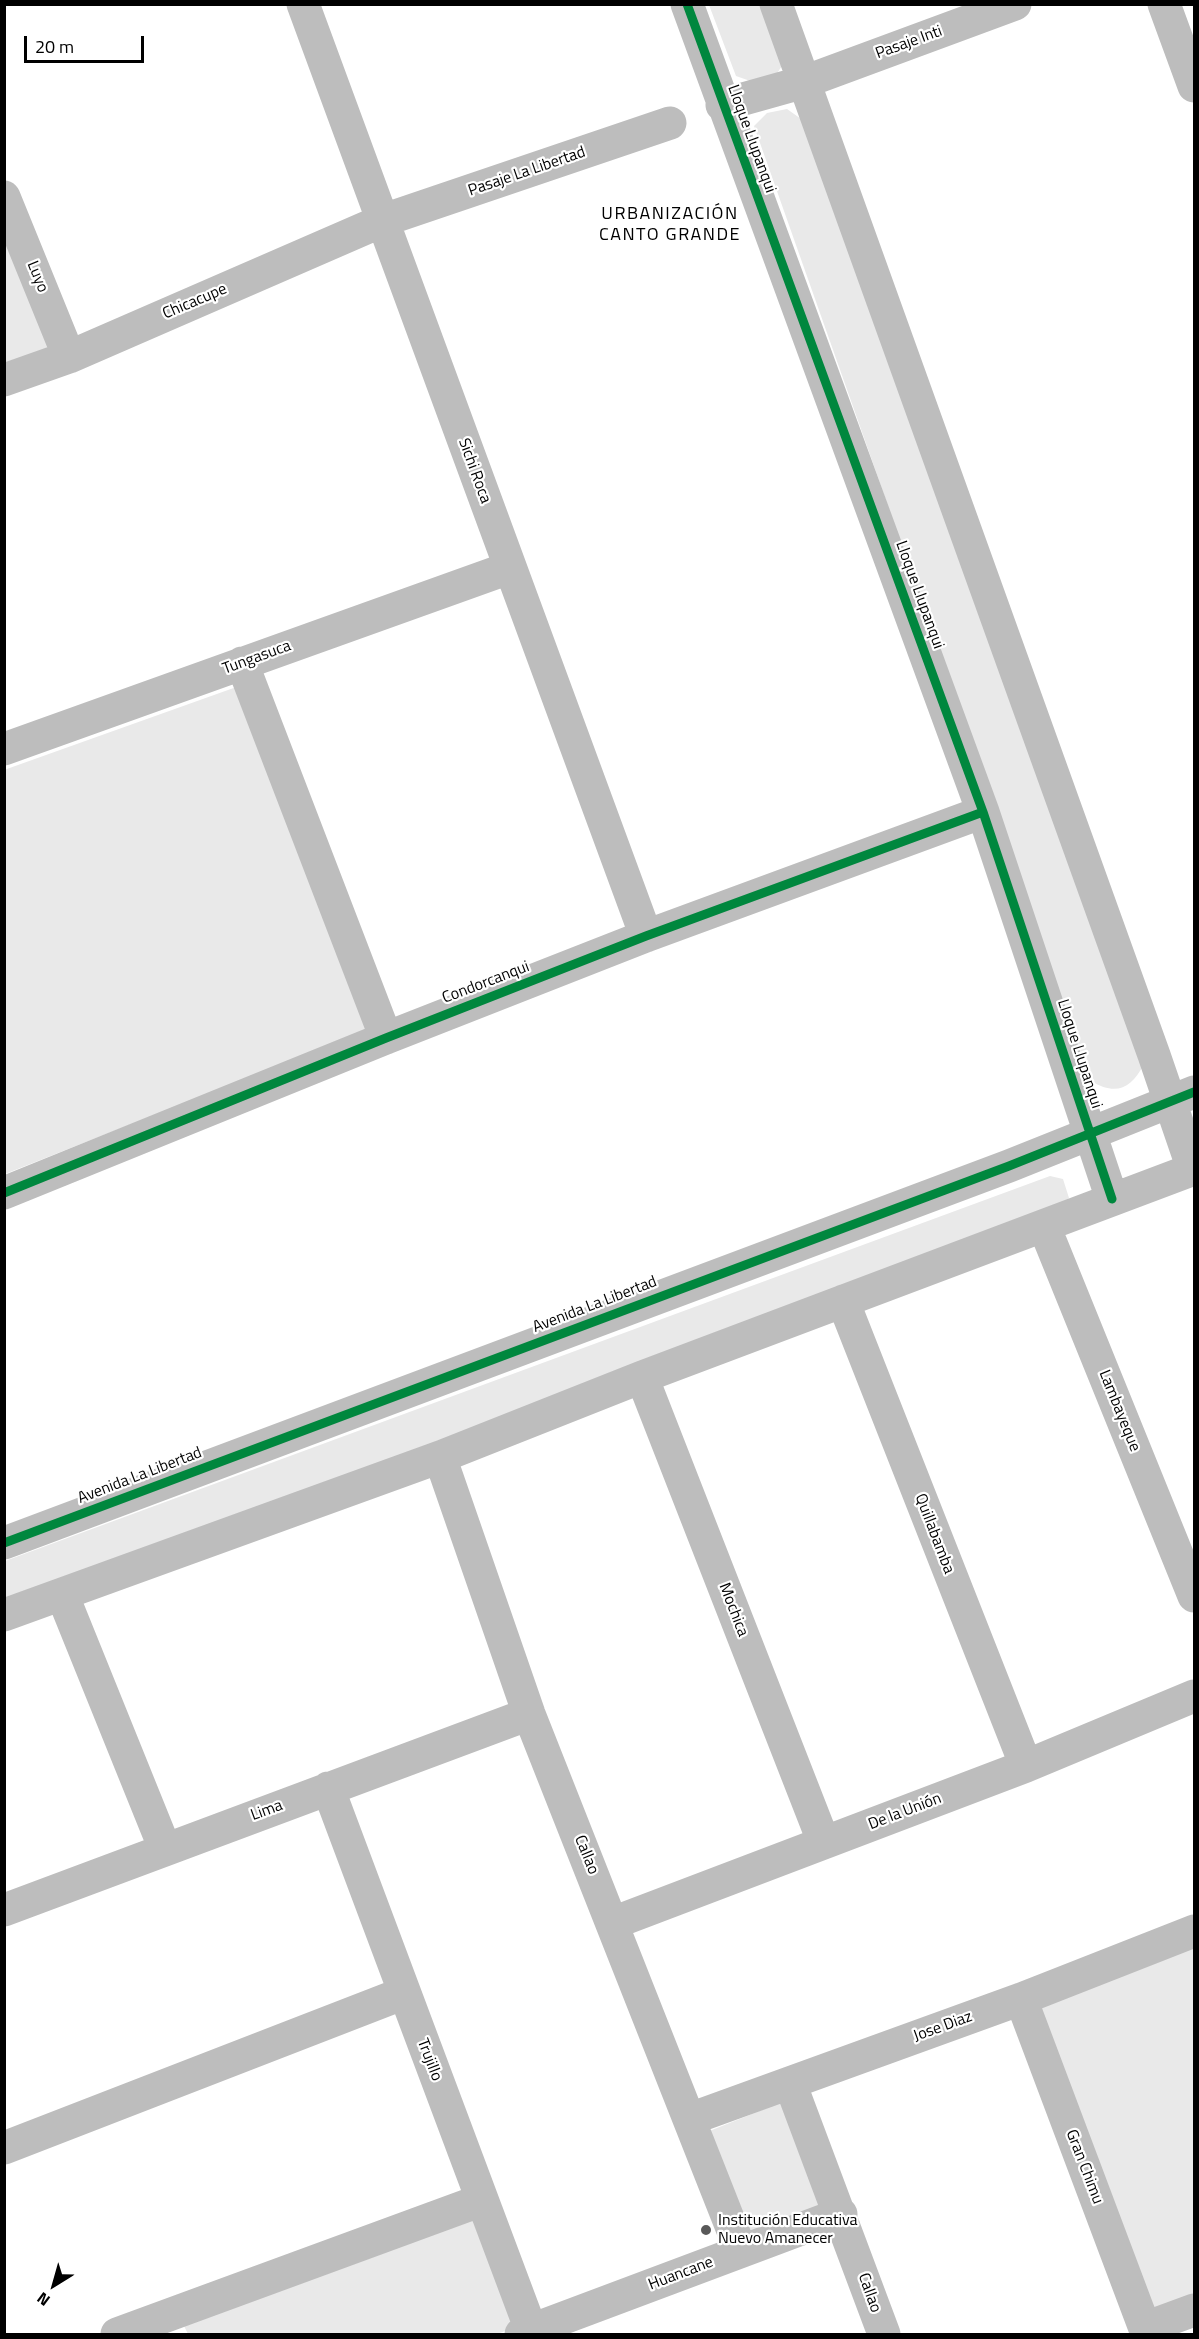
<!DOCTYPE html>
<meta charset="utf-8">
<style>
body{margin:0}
#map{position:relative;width:1199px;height:2339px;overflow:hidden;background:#fff;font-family:"Titillium Web",sans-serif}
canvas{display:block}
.frame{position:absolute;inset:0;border:6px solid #000;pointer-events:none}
.north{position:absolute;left:24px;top:2255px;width:60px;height:60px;-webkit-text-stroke:4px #fff;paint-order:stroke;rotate:217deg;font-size:16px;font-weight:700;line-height:24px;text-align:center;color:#000}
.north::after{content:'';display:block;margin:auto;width:21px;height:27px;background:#000;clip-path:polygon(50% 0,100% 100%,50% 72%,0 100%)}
.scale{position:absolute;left:24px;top:36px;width:120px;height:27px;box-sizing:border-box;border:3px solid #000;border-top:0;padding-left:8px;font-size:18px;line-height:21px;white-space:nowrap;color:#000;-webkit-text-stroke:4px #fff;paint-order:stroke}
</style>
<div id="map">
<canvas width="1199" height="2339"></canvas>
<div class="frame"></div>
<div class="north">N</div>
<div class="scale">20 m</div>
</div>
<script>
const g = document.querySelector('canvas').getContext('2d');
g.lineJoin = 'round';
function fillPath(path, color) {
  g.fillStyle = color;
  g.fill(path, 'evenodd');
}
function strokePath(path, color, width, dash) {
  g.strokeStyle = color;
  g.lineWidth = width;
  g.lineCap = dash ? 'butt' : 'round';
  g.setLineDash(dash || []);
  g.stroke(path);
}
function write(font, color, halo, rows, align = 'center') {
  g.font = font + ' "Titillium Web",sans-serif';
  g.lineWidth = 4.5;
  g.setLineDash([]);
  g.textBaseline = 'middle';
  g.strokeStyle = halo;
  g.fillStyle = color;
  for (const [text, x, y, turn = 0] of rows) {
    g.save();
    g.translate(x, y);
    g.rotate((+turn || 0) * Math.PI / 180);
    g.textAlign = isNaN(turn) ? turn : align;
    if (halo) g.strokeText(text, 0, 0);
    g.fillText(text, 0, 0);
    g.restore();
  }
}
const green = new Path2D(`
 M709 5H765L785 61 776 75 759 84 736 76Z
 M787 109 804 121 1144 1064C1131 1089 1116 1096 1091 1081L754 126 767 113Z
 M4 235 50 348 4 365Z
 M242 685 371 1029 5 1174 4 770Z
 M1050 1176 1063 1179 1069 1198 1061 1208 5 1603V1561Z
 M1194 1942V2299L1152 2315 1033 2006Z
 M787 2100 829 2208 749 2239 707 2132Z
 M476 2212 519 2326 497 2334H188L184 2326Z`);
const minor = new Path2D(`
 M303 4 646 936
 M687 4 983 812 1112 1199
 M776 4 1154 1055 1193 1169
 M1164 4 1194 86
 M722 105 804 82 1015 4
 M4 197 69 357
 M4 380 69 357 384 220 670 123
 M242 663 386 1038
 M4 749 509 568
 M4 1193 386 1038 646 936 983 812
 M1044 1226 1194 1596
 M843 1301 1026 1766
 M642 1377 824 1843
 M440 1457 529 1714 741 2251
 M4 1543 1009 1166 1194 1092
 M62 1594 165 1849
 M4 1615 440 1457 642 1377 1194 1169
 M328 1788 531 2330
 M4 1910 529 1714
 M613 1923 1026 1766 1194 1696
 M1021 1999 1147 2334
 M790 2083 884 2334
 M690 2119 1021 1999 1194 1931
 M4 2148 404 1993
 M1145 2328 1194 2310
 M117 2334 482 2200
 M521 2334 841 2214`);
const cycleway = new Path2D(`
 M687 4 983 812 1112 1199
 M4 1193 386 1038 646 936 983 812
 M4 1543 1009 1166 1194 1092`);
const markers = [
 [706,2230,6,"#595959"]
];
const streetNames = [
 ["Pasaje Inti",909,43,-20],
 ["Lloque Llupanqui",751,139,70],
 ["Pasaje La Libertad",527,172,-19],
 ["Luyo",37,277,68],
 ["Chicacupe",195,302,-23],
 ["Sichi Roca",474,471,70],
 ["Lloque Llupanqui",919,595,70],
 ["Tungasuca",257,658,-20],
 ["Condorcanqui",486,983,-21],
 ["Lloque Llupanqui",1079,1054,72],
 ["Avenida La Libertad",595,1305,-21],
 ["Lambayeque",1119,1411,68],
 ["Avenida La Libertad",140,1476,-21],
 ["Quillabamba",934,1534,69],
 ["Mochica",733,1610,69],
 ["Lima",267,1811,-20],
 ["De la Unión",905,1812,-21],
 ["Callao",586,1855,68],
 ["Jose Diaz",943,2027,-20],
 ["Trujillo",429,2060,69],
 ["Gran Chimu",1084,2167,69],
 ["Huancane",681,2274,-21],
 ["Callao",869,2293,70]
];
const poiNames = [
 ["Institución Educativa",718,2221],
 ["Nuevo Amanecer",718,2239]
];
const neighbourhoodNames = [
 ["URBANIZACIÓN",670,215],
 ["CANTO GRANDE",670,236]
];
fillPath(green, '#e9e9e9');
strokePath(minor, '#bdbdbd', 33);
strokePath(cycleway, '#00873e', 9);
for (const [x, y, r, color] of markers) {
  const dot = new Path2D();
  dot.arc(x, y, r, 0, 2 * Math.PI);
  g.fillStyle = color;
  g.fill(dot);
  strokePath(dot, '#fff', 2);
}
write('16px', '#000', '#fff', streetNames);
write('16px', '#000', '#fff', poiNames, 'left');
g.letterSpacing = '1.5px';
write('18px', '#000', '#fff', neighbourhoodNames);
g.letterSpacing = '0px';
</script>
